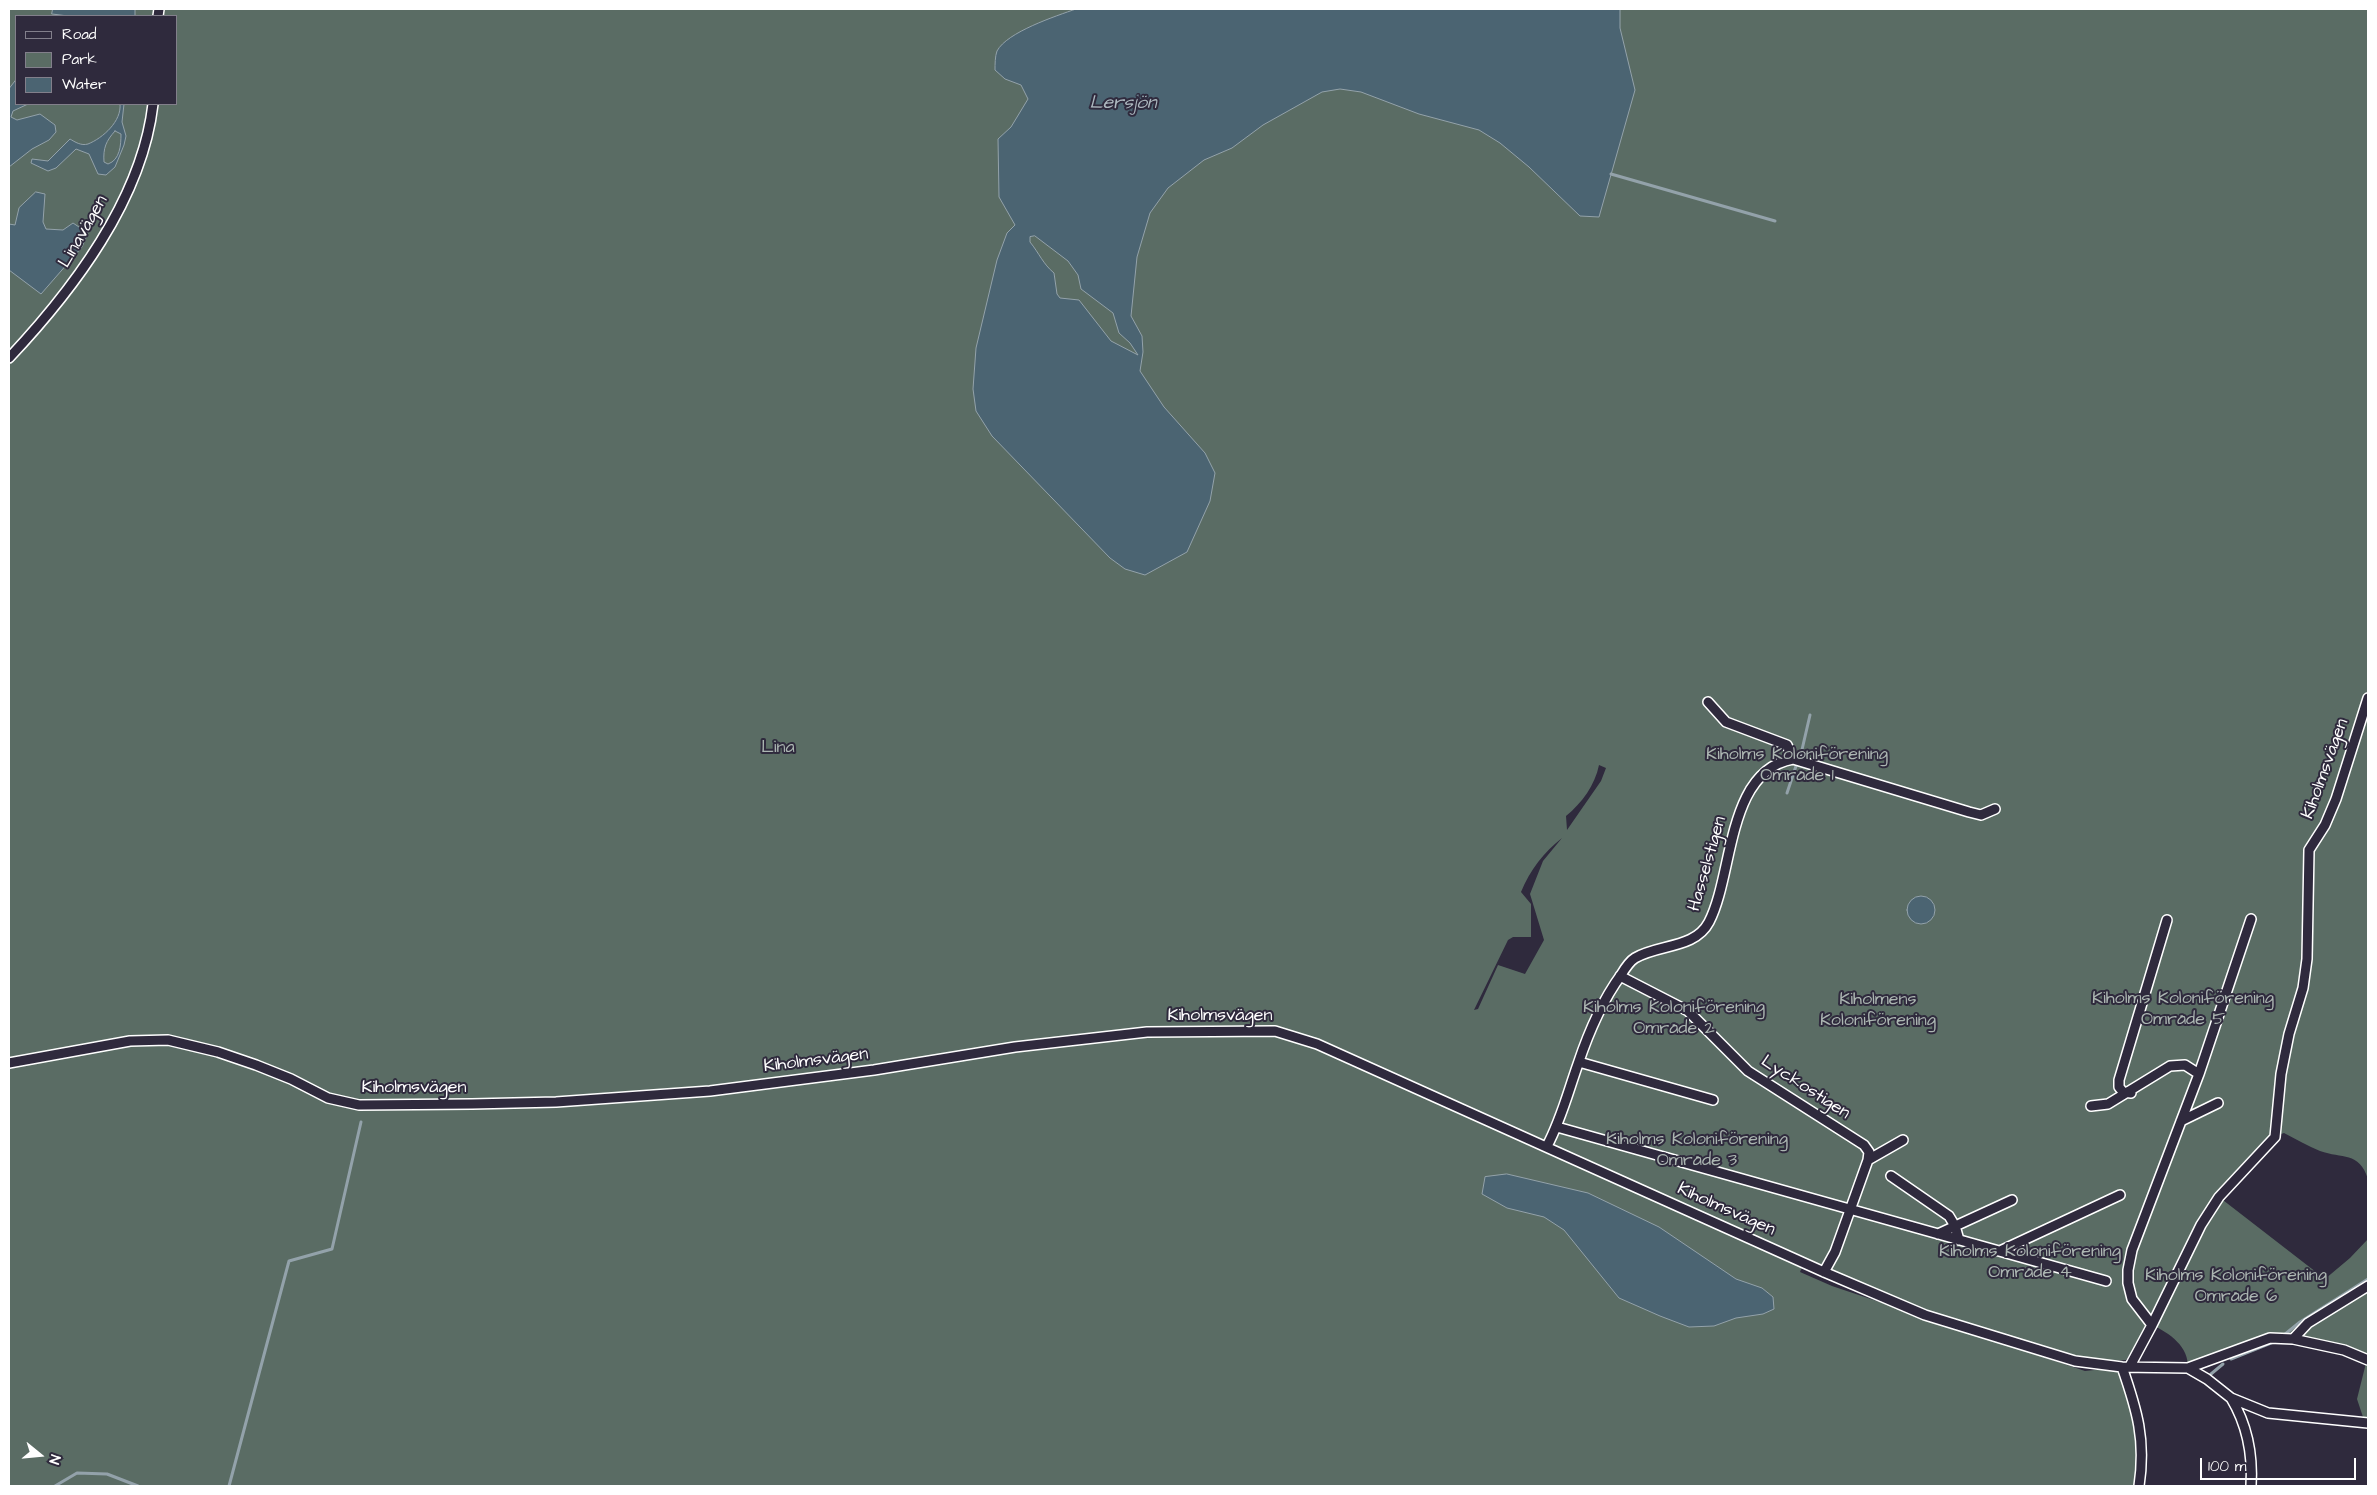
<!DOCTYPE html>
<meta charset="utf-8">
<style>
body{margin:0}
#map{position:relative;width:2377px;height:1495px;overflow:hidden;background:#2f2a3d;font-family:"Architects Daughter",sans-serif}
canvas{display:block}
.frame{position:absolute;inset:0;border:10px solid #fff;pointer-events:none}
.legend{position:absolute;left:15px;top:15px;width:162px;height:90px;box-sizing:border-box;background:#2f2a3d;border:1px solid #827f8b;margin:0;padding:6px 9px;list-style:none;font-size:15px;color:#fff}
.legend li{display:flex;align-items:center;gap:10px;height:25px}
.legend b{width:25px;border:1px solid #827f8b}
.north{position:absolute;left:15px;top:1430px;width:50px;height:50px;-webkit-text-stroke:4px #2f2a3d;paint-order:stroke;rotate:107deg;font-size:14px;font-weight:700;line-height:20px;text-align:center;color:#fff}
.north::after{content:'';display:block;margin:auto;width:18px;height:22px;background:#fff;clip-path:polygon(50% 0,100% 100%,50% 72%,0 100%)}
.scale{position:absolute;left:2200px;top:1458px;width:156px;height:22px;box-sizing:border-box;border:2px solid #fff;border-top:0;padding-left:6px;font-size:15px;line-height:18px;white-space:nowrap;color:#fff;-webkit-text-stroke:4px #2f2a3d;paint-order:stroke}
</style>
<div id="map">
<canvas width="2377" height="1495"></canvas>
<div class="frame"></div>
<ul class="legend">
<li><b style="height:6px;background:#2f2a3d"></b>Road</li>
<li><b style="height:14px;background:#5a6c64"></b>Park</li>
<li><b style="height:14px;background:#4b6472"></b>Water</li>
</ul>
<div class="north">N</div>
<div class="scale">100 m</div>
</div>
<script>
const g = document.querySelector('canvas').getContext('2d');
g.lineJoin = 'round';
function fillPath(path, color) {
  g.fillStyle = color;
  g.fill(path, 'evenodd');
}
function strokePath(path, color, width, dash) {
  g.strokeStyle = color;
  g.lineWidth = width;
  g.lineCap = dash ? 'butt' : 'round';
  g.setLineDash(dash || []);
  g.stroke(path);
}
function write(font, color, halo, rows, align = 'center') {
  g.font = font + ' "Architects Daughter",sans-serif';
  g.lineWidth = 4;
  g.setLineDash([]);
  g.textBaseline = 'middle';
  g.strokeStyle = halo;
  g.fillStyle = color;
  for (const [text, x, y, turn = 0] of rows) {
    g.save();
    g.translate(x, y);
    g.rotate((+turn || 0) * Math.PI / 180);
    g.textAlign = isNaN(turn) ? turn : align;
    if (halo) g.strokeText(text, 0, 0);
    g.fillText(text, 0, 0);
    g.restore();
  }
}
const green = new Path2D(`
 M9 9H2368V1179C2359 1151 2342 1159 2320 1151 2308 1146 2296 1139 2284 1133L2269 1138 2219 1197 2325 1279 2350 1258 2368 1239V1423H2365L2357 1399 2367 1359 2278 1337 2188 1368C2189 1347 2170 1333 2152 1325L2126 1360 2097 1362 1925 1310 1805 1260 1800 1272 1832 1286 2085 1371 2122 1367 2136 1408 2139 1486H9ZM16 16H176V104H16ZM1599 765 1606 768 1601 781 1567 830 1566 816C1582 803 1595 785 1599 765ZM1562 838 1543 861 1530 894 1544 940 1525 974 1498 965 1478 1009 1474 1010 1508 940 1513 937H1531V904L1521 892C1530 870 1544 852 1562 838ZM1560 1099 1565 1101 1554 1132 1549 1131Z`);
const water = new Path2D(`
 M53 9H135V16H68L52 14Z
 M1076 9H1620V28L1635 90 1599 217 1580 216 1529 167 1500 143 1479 130 1419 114 1361 92 1340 89 1322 92 1263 125 1232 148 1204 160 1168 188 1150 213 1137 257 1131 316 1142 336 1143 352 1140 371 1164 407 1205 453 1215 473 1210 501 1187 552 1145 575 1125 569 1110 558 992 436 976 411 973 389 976 348 997 260 1007 233 1015 225 999 197 998 139 1011 127 1028 99 1021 85 1005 79 995 70C995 65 995 56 997 51 1007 32 1056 16 1076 9ZM1035 236 1068 261 1078 275 1081 289 1113 313 1119 333 1130 343 1138 355 1111 341 1079 300 1060 298 1057 294 1054 273C1043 264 1039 253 1030 242V237Z
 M16 80V104H28L13 111 11 117 17 120 40 114 55 125 56 132 49 140 32 149 9 167V89Z
 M120 104H124L122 122 126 136 124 145 115 167 106 175 98 174 89 154 76 149 56 168 48 171 31 163 32 159 48 161 70 139C75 142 81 146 88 144 103 138 122 121 120 104ZM115 131 121 134C121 145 120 160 108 164L104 162C103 148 106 141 115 131Z
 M36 192 45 194 43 222 46 229 63 230 73 223 88 233 82 247 41 294 9 270V224L15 225 19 208Z
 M1907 910a14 14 0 1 1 28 0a14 14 0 1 1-28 0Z
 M1507 1174 1588 1193 1659 1227 1736 1279 1762 1288 1773 1297 1774 1309 1763 1314 1736 1318 1714 1326 1689 1327 1660 1316 1619 1298 1564 1230 1544 1217 1507 1208 1482 1194 1485 1177Z`);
const stream = new Path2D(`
 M1611 174 1775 221
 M1801 754 1810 715
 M1787 793 1797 763
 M2284 1335 2300 1322 2368 1279
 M2231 1359 2276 1341
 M2211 1374 2223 1364
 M55 1486 77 1473 107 1474 138 1486
 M229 1486 289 1261 332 1249 361 1122`);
const minor = new Path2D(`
 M158 16 159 9
 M9 358C73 290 142 200 153 104
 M1708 702 1726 722 1787 745 1793 759
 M1620 976 1688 1011 1748 1071 1864 1145 1869 1152 1868 1160
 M1579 1062 1713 1100
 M9 1063 130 1041 168 1040 218 1052 256 1065 291 1079 328 1098 359 1105 472 1104 556 1102 710 1091 874 1070 1015 1047 1147 1032 1275 1031 1317 1044 1824 1272 1925 1315 2075 1361 2122 1367 2188 1368 2207 1379 2231 1398 2268 1413 2368 1423
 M2199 1074 2251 919
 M2131 1093 2123 1092 2119 1087V1080L2167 920
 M2091 1106 2108 1104 2170 1066 2185 1065 2199 1074 2132 1250 2128 1270V1283L2132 1299 2152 1325 2130 1366
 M2181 1121 2218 1103
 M1557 1127 2106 1281
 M1547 1146C1561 1120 1568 1092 1578 1064 1588 1034 1602 1001 1621 975 1624 970 1630 961 1635 958 1658 944 1695 949 1709 922 1734 874 1726 771 1793 759L1969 812 1981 815 1995 809
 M1891 1176 1949 1216 1955 1226 1959 1240
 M1938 1234 2012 1200
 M2000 1251 2120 1195
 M1824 1272 1835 1252 1868 1160 1903 1140
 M2152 1325 2201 1225 2219 1197 2275 1137 2281 1074 2289 1034 2303 988 2307 959 2309 850 2325 825 2336 799 2368 698
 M2293 1339 2344 1350 2368 1360
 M2122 1367C2137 1410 2146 1440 2139 1486
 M2188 1368 2270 1338 2293 1339 2308 1323 2368 1286
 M2231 1398C2248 1426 2253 1454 2251 1486`);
const streetNames = [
 ["Linavägen",84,232,-60],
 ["Kiholmsvägen",2326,769,-70],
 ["Hasselstigen",1708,864,-74],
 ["Kiholmsvägen",1220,1016],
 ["Kiholmsvägen",816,1061,-7],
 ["Kiholmsvägen",414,1088],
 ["Lyckostigen",1805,1088,33],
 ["Kiholmsvägen",1726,1210,24]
];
const parkNames = [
 ["Lina",778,748],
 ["Kiholms Koloniförening",1797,755],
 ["Område 1",1797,776],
 ["Kiholms Koloniförening",2183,999],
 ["Område 5",2183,1020],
 ["Kiholmens",1878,1000],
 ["Koloniförening",1878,1021],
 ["Kiholms Koloniförening",1674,1008],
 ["Område 2",1674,1029],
 ["Kiholms Koloniförening",1697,1140],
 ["Område 3",1697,1161],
 ["Kiholms Koloniförening",2030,1252],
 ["Område 4",2030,1273],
 ["Kiholms Koloniförening",2236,1276],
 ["Område 6",2236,1297]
];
const waterNames = [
 ["Lersjön",1123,104]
];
fillPath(green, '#5a6c64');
fillPath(water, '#4b6472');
strokePath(water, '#93a2aa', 1);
strokePath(stream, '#93a2aa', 3);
strokePath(minor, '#fff', 12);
strokePath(minor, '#2f2a3d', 9);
write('18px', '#fff', '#2f2a3d', streetNames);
write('18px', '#acb6b2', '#2f2a3d', parkNames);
write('italic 19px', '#aeb9c0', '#2f2a3d', waterNames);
</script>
